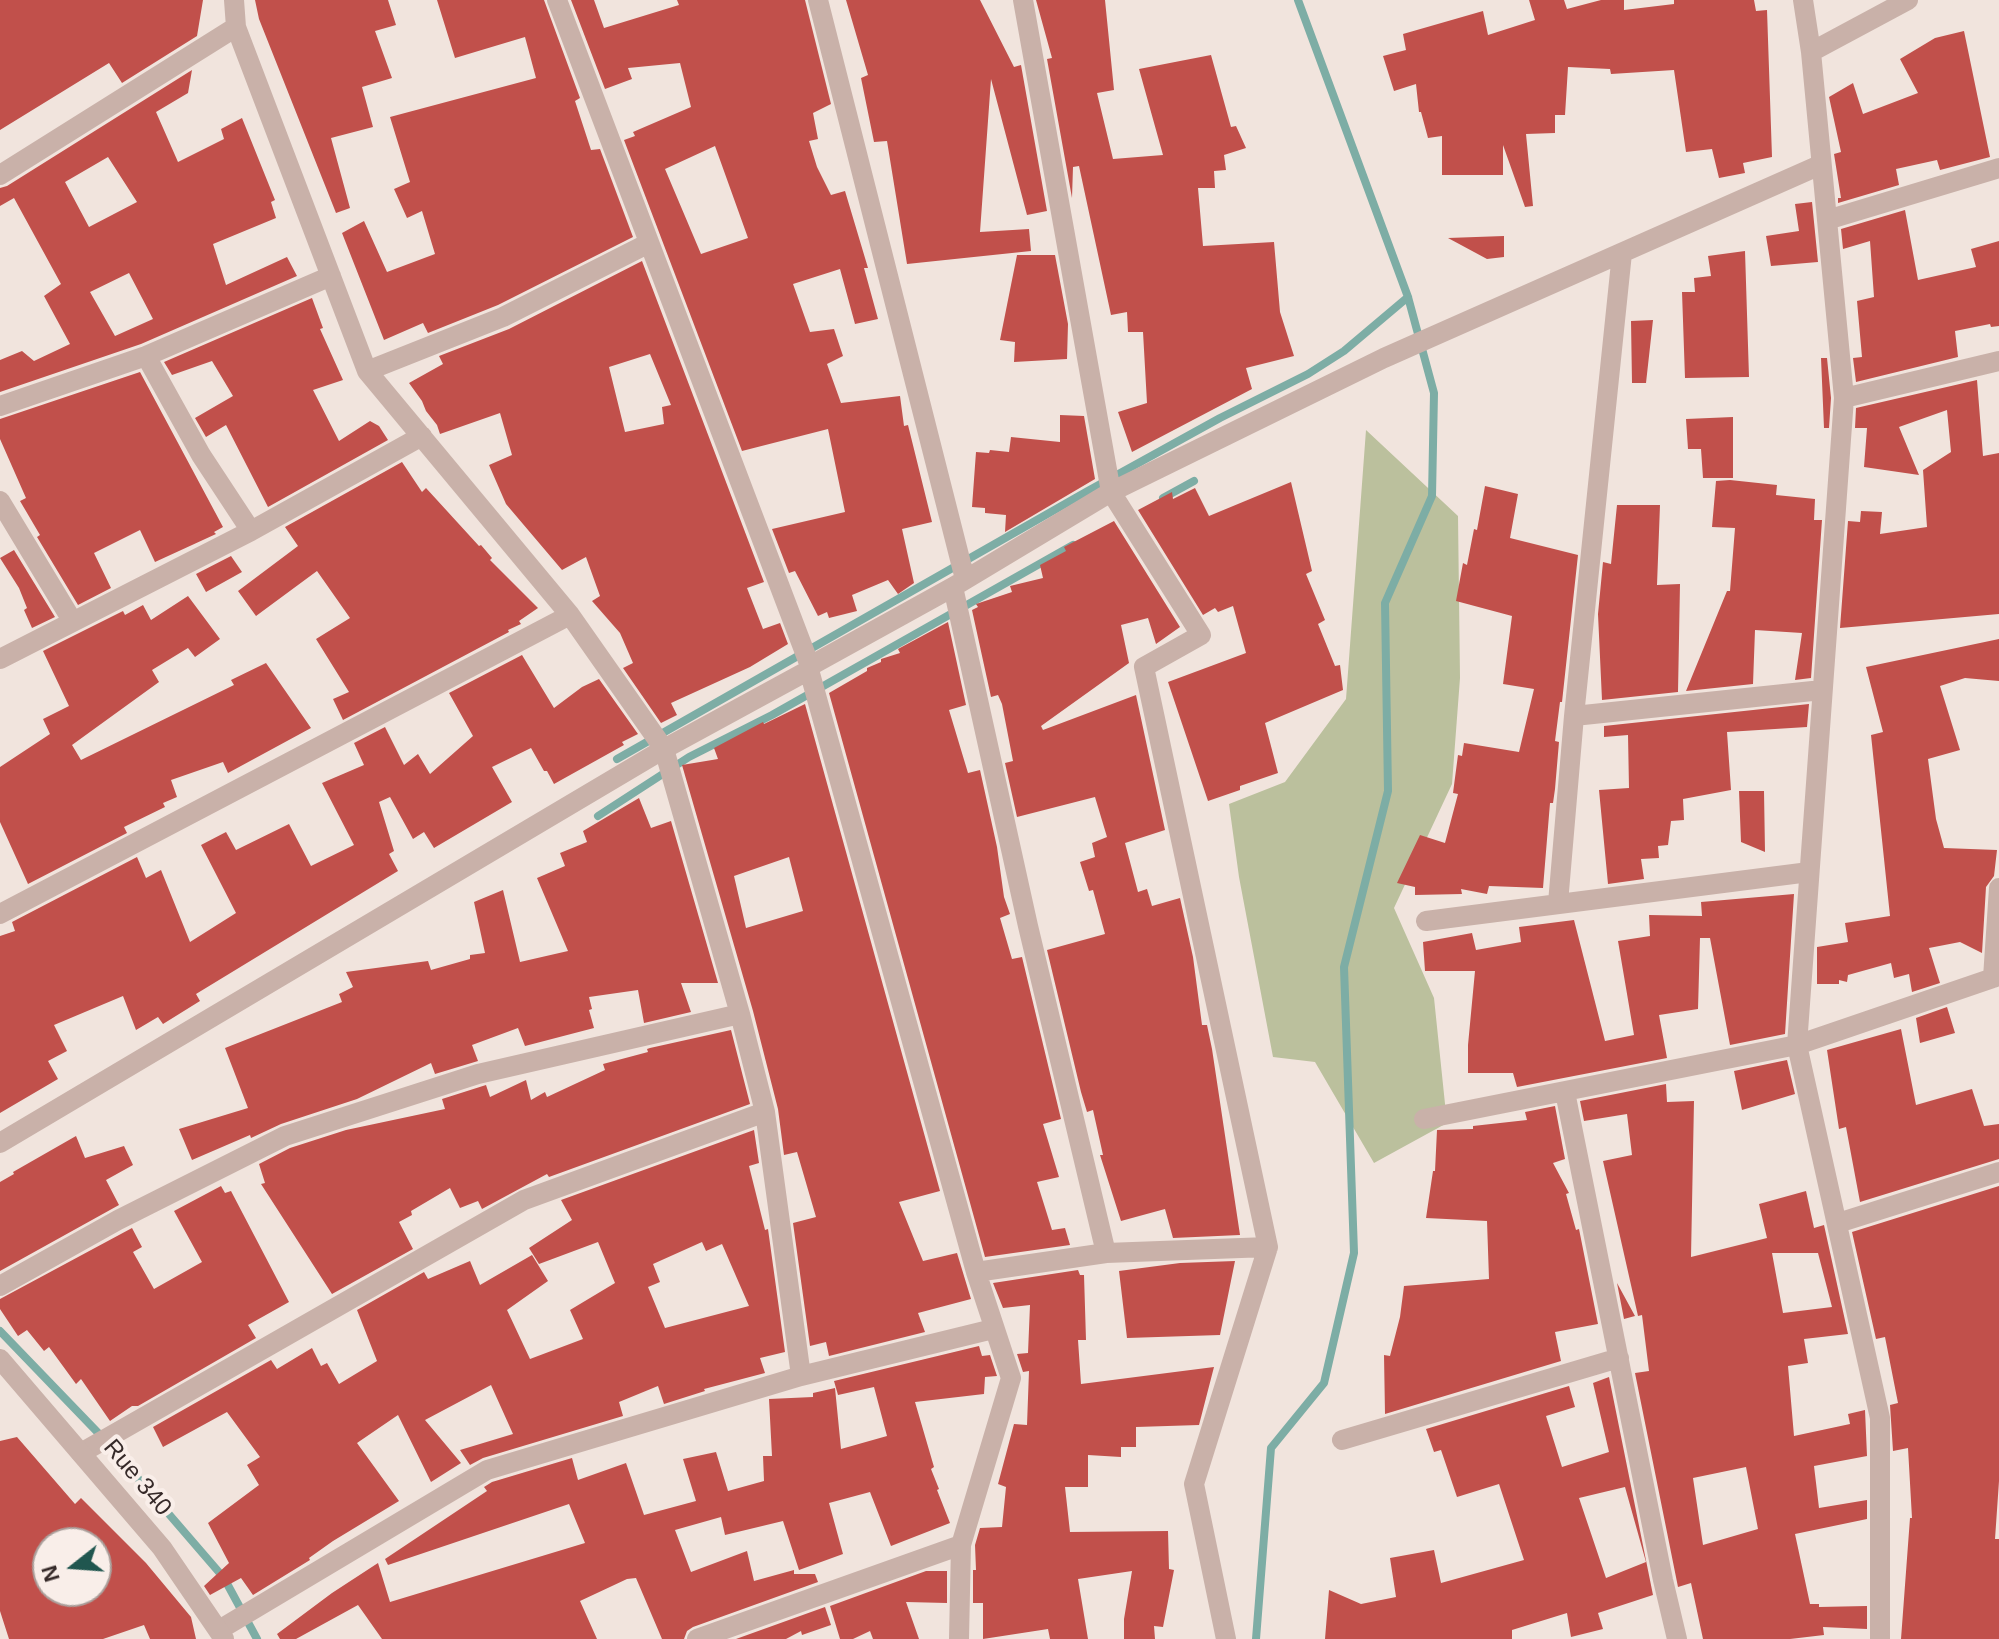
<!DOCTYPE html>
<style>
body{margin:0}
#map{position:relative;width:1999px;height:1639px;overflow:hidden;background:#f1e4dd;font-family:Helvetica,sans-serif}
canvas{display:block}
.north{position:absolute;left:32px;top:1527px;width:80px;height:80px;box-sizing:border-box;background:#f9eee9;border:2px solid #aba09c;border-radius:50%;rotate:253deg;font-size:22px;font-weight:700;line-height:32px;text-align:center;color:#362a29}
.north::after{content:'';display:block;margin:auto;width:28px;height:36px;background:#20564f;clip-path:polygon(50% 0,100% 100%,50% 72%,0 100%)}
</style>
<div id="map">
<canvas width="1999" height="1639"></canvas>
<div class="north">N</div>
</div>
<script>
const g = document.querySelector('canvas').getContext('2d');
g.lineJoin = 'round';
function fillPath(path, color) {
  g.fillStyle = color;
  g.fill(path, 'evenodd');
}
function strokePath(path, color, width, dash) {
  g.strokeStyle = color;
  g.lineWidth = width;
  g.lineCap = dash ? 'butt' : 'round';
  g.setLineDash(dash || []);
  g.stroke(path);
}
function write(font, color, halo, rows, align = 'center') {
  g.font = font + ' Helvetica,sans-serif';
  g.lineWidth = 8;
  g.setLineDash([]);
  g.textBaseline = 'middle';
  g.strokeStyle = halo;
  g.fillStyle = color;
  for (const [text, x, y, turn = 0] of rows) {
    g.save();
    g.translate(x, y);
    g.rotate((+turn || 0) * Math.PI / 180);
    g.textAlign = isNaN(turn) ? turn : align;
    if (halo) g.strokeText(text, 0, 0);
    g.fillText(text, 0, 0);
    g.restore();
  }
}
const green = new Path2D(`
 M1366 430 1458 516 1460 678 1452 784 1394 908 1434 998 1447 1123 1374 1163 1315 1062 1273 1057 1239 877 1229 804 1285 782 1346 699Z`);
const stream = new Path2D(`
 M1163 498 1194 481
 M617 759 1086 492 1220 418 1308 374 1344 351 1408 297
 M598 816 689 757 772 715 1073 545
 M0 1331 105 1440 224 1578 257 1639
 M1256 1639 1271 1448 1324 1383 1354 1253 1344 967 1388 791 1385 603 1432 496 1434 393 1408 297 1298 0`);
const building = new Path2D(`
 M0 0H203L197 36 122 83 109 63 0 130Z
 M255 0H388L396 25 375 31 392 78 362 87 373 127 331 138 350 208 336 213 259 19Z
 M437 0H544L580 98 575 101 591 150 600 149 633 237 498 305 428 333 423 323 384 340 342 233 364 221 387 272 435 254 422 211 407 218 394 189 410 182 390 117 536 78 525 37 455 58Z
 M571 0H594L604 28 679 5 677 0H805L831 104 813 113 818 139 809 141 817 167 831 195 845 191 868 268H864L878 319 855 324 840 269 793 284 810 332 834 329 843 356 827 364 841 403 900 396 904 426 908 425 932 522 902 529 914 583 898 594 888 580 852 595 857 611 829 618 827 612 818 616 795 571 789 573 772 529 845 512 828 429 742 451 624 140 635 136 633 132 691 107 680 63 628 68 632 79 605 89ZM715 146 748 238 701 254 665 169Z
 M846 0H980L1014 67 1021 65 1047 211 1027 215 991 79 980 232 1029 229 1031 251 907 264 887 141 874 142 861 78 868 75Z
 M1036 0H1105L1114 90 1097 93 1113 159 1163 155 1139 69 1211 55 1231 127 1236 126 1246 148 1224 155 1226 170 1214 171 1215 188H1198L1203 246 1274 242 1280 312 1294 356 1246 368 1252 389 1132 452 1118 412 1147 403 1143 332H1128L1127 312 1111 315 1079 166 1073 167 1072 198 1047 59 1052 58Z
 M1529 0H1564L1567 9 1601 0H1624V10L1674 4V0H1754L1756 11 1767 10 1772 157 1743 163 1745 173 1719 178 1712 149 1686 152 1674 70 1611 74 1610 69 1568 67 1565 115H1555V133L1526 134 1533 206 1525 207 1503 145V175H1442V136L1428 138 1421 112H1419L1416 84 1394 91 1383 56 1406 50 1403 34 1483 11 1488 35 1535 20Z
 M1964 31 1990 157 1940 170 1937 160 1896 169 1899 185 1838 203V198H1841L1834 154 1841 152 1829 97 1853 83 1863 114 1918 93 1900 59 1935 38Z
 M192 70 188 93 156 112 178 162 224 139 221 129 242 118 275 200 271 202 276 218 213 244 226 285 287 257 297 276 141 344 0 392V360L22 351 34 361 70 344 44 296 61 284 14 198 0 206V188L7 186ZM108 157 137 202 89 227 65 182ZM129 273 153 319 115 336 90 292Z
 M1812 202 1818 262 1771 266 1766 236 1799 231 1795 204Z
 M1905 210 1918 280 1976 267 1971 249 1999 241V326L1991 327 1990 324 1955 331 1958 357 1856 382 1853 358 1862 357 1857 301 1874 297 1870 241 1843 249 1841 229Z
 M1504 236V257L1487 259 1448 238Z
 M1745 251 1749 377 1685 378 1682 292H1695L1694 278 1711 276 1708 256Z
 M1017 255H1055L1068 324 1067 359 1014 362 1015 342 1000 340Z
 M642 261 764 582 747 588 763 629 780 623 788 644 750 667 671 703 677 715 661 723 623 668 633 663 620 633 592 601 600 596 586 557 562 570 506 504 489 465 512 455 500 413 440 434 437 425 426 411 422 401 409 383 443 364 439 356 509 329ZM650 354 671 405 662 407 664 424 625 432 609 367Z
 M312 298 323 328 320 329 343 380 313 390 339 441 370 421 379 426 388 440 268 507 226 425 206 437 195 418 233 396 212 361 172 375 164 362Z
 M1653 320 1646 383H1632L1631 321Z
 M1821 358H1827L1831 398 1829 428H1824Z
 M140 372 223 527 214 532 216 534 155 562 140 530 94 553 111 588 78 605 37 537 40 535 20 501 26 498 0 439V419Z
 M1977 380 1983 456 1999 453V614L1840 628 1848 521 1860 522 1861 511 1882 512 1880 534 1927 527 1923 470 1951 452 1947 410 1899 427 1919 475 1864 467 1867 428H1855L1856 408Z
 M1060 415 1084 416 1095 479 1005 532 1006 515 985 513V508L972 507 976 452 989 453 990 450 1009 452 1011 437 1060 442Z
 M1733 417V478H1703L1701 449H1688L1686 419Z
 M402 462 422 492 426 488 479 546 481 545 492 558 490 560 538 608 519 621 521 624 508 630 509 632 343 720 333 699 349 692 316 639 350 618 317 571 256 616 238 591 298 546 285 527Z
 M1730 480 1777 485 1776 495 1815 499 1814 520H1822L1811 678 1795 680 1802 633 1755 630 1753 684 1686 691 1727 591H1730L1735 528 1712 527 1716 481Z
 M1291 482 1312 571 1306 574 1325 620 1318 624 1335 666 1340 665 1343 690 1265 723 1278 773 1240 786V790L1208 801 1168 682 1246 653 1233 606 1218 612 1215 608 1203 615 1138 510 1172 492 1173 499 1195 488 1209 516Z
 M1485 486 1518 494 1510 538 1578 555 1562 702H1560L1555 741 1559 742 1555 789 1553 803H1550L1543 888 1489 886 1487 894 1461 889 1462 894 1415 895V887L1397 883 1420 835 1445 843 1458 794 1453 793 1458 755 1462 756 1464 743 1519 752 1534 689 1503 684 1512 616 1456 601 1463 563 1467 565 1474 529 1477 530Z
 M1617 505H1660L1657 585 1680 584 1678 692 1602 700 1598 614 1603 562 1611 564Z
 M1114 521 1180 627 1156 644 1148 618 1121 625 1129 663 1041 726 1043 730 1136 695 1165 830 1125 843 1138 892 1147 889 1152 906 1180 898 1193 957 1202 1025H1207L1212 1049 1240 1235 1173 1238 1165 1209 1121 1221 1100 1155H1103L1093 1110 1087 1112 1081 1092 1047 950 1105 934 1093 890 1089 891 1080 862 1095 857 1092 843 1107 837 1095 797 1017 817 1005 763 1013 761 1002 704 998 695 991 697 972 610 978 607 976 604 1012 592 1010 586 1043 578 1040 565 1066 551 1064 547Z
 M14 550 55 617 32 628 24 610 27 608 19 588 0 558Z
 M231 556 242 572 206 592 196 574Z
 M188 596 220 639 195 657 188 648 152 670 159 682 72 745 81 760 234 685 231 680 266 663 311 728 228 773 223 762 171 780 177 797 163 803 165 807 124 827 127 833 28 884 0 822V767L50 734 43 719 69 706 43 651 123 611 125 615 143 605 151 620Z
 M948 622 966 705 949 710 968 773 980 770 997 847 1004 897 1010 914 1000 918 1012 959 1022 957 1061 1119 1043 1124 1059 1177 1037 1182 1052 1230 1065 1228 1070 1245 985 1257 829 693 867 671V668L881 662V659L900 653 898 649Z
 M1999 639V681L1965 678 1940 686 1960 750 1928 759 1936 819 1944 848 1997 850 1994 876 1986 887 1982 953 1960 942 1929 948 1940 983 1912 992 1909 974 1894 978 1891 963 1848 975 1847 982 1839 980V984H1817V947L1848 942 1845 923 1890 916 1871 735 1883 732 1866 667Z
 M522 655 554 708 582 687 599 679 638 734 622 742 624 745 554 784 547 771H544L531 748 492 767 512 802 434 848 424 832 413 839 390 797 379 802 394 851 389 854 398 871 196 994 200 1001 163 1024 158 1017 136 1030 123 996 54 1025 67 1051 48 1061 58 1079 0 1113V936L15 931 12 922 137 857 146 878 161 870 190 942 236 913 201 845 226 832 236 850 289 824 311 866 354 845 322 783 364 765 354 743 385 727 404 765 418 754 430 774 473 736 449 693Z
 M805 704 940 1191 899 1202 923 1261 957 1253 971 1299 918 1313 925 1332 829 1356 826 1342 810 1346 793 1223 816 1217 797 1152 784 1155 778 1109 753 1011 682 765 718 759 714 748 763 722 764 724ZM789 857 803 911 746 928 734 876Z
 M1809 704 1807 727 1727 732 1731 790 1683 799 1684 820 1671 821 1668 845 1658 846 1659 858 1641 859 1644 879 1608 884 1599 790 1629 788 1628 735 1604 737V726Z
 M1739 791H1764L1765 852 1741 842Z
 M639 798 651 828 671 821 718 983H681L691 1012 644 1023 638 990 589 997 592 1009 589 1010 594 1028 525 1046 518 1028 472 1045 478 1061 435 1074 431 1063 357 1099 281 1124 251 1138 250 1135 192 1160 179 1129 248 1108 225 1048 342 1002 339 994 353 987 346 972 428 961 431 970 470 959V955L485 953 474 902 503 890 520 962 568 951 537 878 565 866 560 853 587 842 583 831Z
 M1794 894 1785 1034 1730 1045 1710 938H1700L1698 1009 1659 1015 1667 1058 1517 1087 1513 1073H1468V1045L1475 971H1425L1423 942 1472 933 1476 950 1521 942 1519 927 1574 920 1605 1041 1634 1035 1618 941 1650 936 1649 915 1702 916 1701 902Z
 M1947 1007 1955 1033 1920 1043 1916 1018Z
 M1901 1029 1916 1105 1972 1089 1984 1126 1999 1124V1159L1860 1202 1846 1127 1839 1129 1827 1050Z
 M731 1030 750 1104 549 1177 547 1174 482 1209 478 1201 460 1208 450 1188 411 1211 412 1215 399 1222 413 1249 332 1294 261 1184 265 1183 259 1164 290 1148 346 1130 445 1109 442 1099 486 1085 490 1097 526 1080 531 1100 545 1092 547 1097 605 1070 603 1064 648 1052 647 1049 650 1048Z
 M1787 1060 1795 1094 1742 1110 1734 1071Z
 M1666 1084 1667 1102 1694 1101 1691 1257 1767 1238 1759 1204 1806 1191 1814 1228 1824 1225 1848 1334 1804 1339 1808 1363 1788 1366 1794 1436 1850 1424 1848 1414 1865 1410 1867 1456 1814 1466 1819 1508 1867 1500V1519L1795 1534 1810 1604H1819V1607L1867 1606V1629L1823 1627 1824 1635 1790 1639H1703L1691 1583 1678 1587 1635 1373 1649 1371 1642 1315 1638 1316 1603 1161 1632 1155 1627 1114 1584 1121 1580 1101ZM1772 1253H1818L1832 1307 1783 1313ZM1746 1467 1758 1529 1703 1545 1693 1478Z
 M1555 1106 1565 1159 1553 1163 1569 1193 1566 1194 1576 1230 1579 1229 1598 1324 1555 1332 1561 1361 1385 1414 1384 1355 1390 1356 1400 1317 1404 1286 1489 1279 1487 1221 1426 1218 1433 1171H1435L1437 1130 1473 1129V1126L1527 1120 1525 1112Z
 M754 1130 759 1163 749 1166 765 1230 768 1229 785 1352 760 1358 765 1373 704 1389 705 1391 664 1404 658 1386 619 1402 623 1416 483 1458 470 1465 460 1450 513 1434 491 1385 425 1420 461 1463 431 1482 398 1415 357 1443 399 1501 333 1541 309 1558 310 1560 253 1595 241 1578 210 1595 204 1586 229 1563 208 1523 259 1485 247 1465 260 1457 227 1412 163 1447 153 1427 271 1360 277 1369 312 1348 321 1366 327 1363 339 1384 377 1361 357 1310 424 1272 428 1279 470 1261 480 1285 532 1255 548 1281 507 1310 530 1359 583 1339 570 1310 615 1283 598 1242 539 1264 529 1248 572 1220 561 1200ZM702 1242 706 1251 722 1244 749 1306 665 1328 648 1287 660 1282 653 1264Z
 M76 1136 85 1158 124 1146 133 1165 106 1180 119 1205 0 1271V1182L14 1174 13 1172Z
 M221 1186 225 1193 231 1191 289 1302 248 1325 256 1338 138 1406H132L110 1421 81 1379 76 1384 49 1347 44 1351 27 1330 18 1336 0 1309V1299L132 1228 142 1247 133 1252 154 1289 202 1262 174 1211Z
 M1999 1186V1481L1995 1539H1999V1639H1901L1910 1518H1912L1908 1448 1893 1451 1890 1405 1898 1403 1885 1337 1876 1339 1852 1232Z
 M1235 1261 1220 1335 1127 1338 1119 1271 1180 1263Z
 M1078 1270 1080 1275H1084L1086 1340H1078L1081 1384 1214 1367 1199 1425 1136 1427V1447H1121V1457L1088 1455V1487H1065L1070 1532 1168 1531 1169 1569 1174 1570 1163 1627 1154 1626 1155 1639H1124V1619L1132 1571 1078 1579 1088 1639H1050L1048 1629 983 1639V1603H973V1570H976L975 1545 980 1528 1002 1527 1006 1487 998 1484 1014 1424 1027 1425 1029 1371 1023 1372 1017 1354 1028 1353 1030 1305 1003 1308 993 1283Z
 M1617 1283 1635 1316 1624 1319Z
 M979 1346 982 1356 990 1355 997 1376 985 1377 984 1394 915 1402 934 1467 931 1469 939 1489 937 1490 950 1523 891 1546 870 1492 829 1503 843 1554 799 1570 783 1521 725 1535 721 1517 675 1530 691 1572 747 1551 754 1581 794 1570V1574H815L818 1582 693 1627 687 1631 684 1639H662L636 1578 627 1579 580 1601 597 1639H382L358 1605 296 1639H280L277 1634 332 1593 378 1563 390 1602 585 1543 569 1504 388 1565 385 1559 487 1491 484 1487 492 1482 572 1458 578 1480 626 1463 644 1515 696 1501 683 1459 716 1452 728 1491 764 1481 763 1456H772L769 1399 813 1397V1393L835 1388 841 1449 887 1436 874 1387 838 1395 834 1381Z
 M1609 1377 1653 1595 1598 1613 1603 1629 1571 1637 1567 1613 1512 1630V1639H1325L1329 1590 1361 1604 1396 1597 1390 1558 1434 1550 1441 1583 1524 1560 1499 1484 1457 1497 1441 1450 1434 1452 1426 1429 1569 1386 1575 1407 1546 1416 1562 1467 1609 1452 1593 1383ZM1625 1487 1646 1562 1606 1578 1579 1498Z
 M17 1437 75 1504 81 1498 146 1563 191 1617 196 1639H150L144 1625 103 1639H9L0 1611V1441ZM48 1543H96V1591H48Z
 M926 1571H947V1603L906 1602 919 1639H873L870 1631 853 1639H840L830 1606Z
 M825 1607 831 1625 802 1635 801 1631 786 1639H736Z`);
const minor = new Path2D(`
 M234 0 236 27 367 371 570 615 664 749 740 1014 765 1112 801 1376
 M557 0 810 666
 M818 0 965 579
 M1023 0 1111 492 1201 635 1144 667 1268 1247 1194 1484 1226 1639
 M1803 0 1811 52 1844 398 1797 1045 1880 1418V1639
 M1811 52 1908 0
 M0 175 236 27
 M1827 220 1999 168
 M146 356 201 455 251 531
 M367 371 503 317 649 243
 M1844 398 1999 361
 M0 406 146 356 331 276
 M0 501 73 622
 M953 587 1028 926 1106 1253
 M0 659 251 531 422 436
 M809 670 976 1272 1011 1378 961 1545 959 1639
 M1574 716 1822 690
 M1558 903 1574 716 1622 253
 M0 914 570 615
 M1426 921 1809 872
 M1993 978 1999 888
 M1565 1092 1663 1580 1677 1639
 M1424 1119 1797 1045 1999 976
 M0 1143 664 749 809 670 810 666 953 587 1111 492 1384 358 1820 165
 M1838 1223 1999 1172
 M976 1272 1106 1253 1268 1247
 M0 1286 118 1220 285 1136 478 1074 740 1014
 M1342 1440 1619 1358
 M81 1453 524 1200 765 1112
 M219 1630 487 1470 801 1376 993 1329
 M697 1639 961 1545`);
const tertiary = new Path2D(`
 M0 1359 162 1548 224 1639`);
const streetNames = [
 ["Rue 340",137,1478,50]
];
fillPath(green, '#bbc09d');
strokePath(stream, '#7dada5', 8);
fillPath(building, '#c1504b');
strokePath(minor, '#c9b1a9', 20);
strokePath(tertiary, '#c9b1a9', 20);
write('24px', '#362a29', '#f9eee9', streetNames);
</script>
